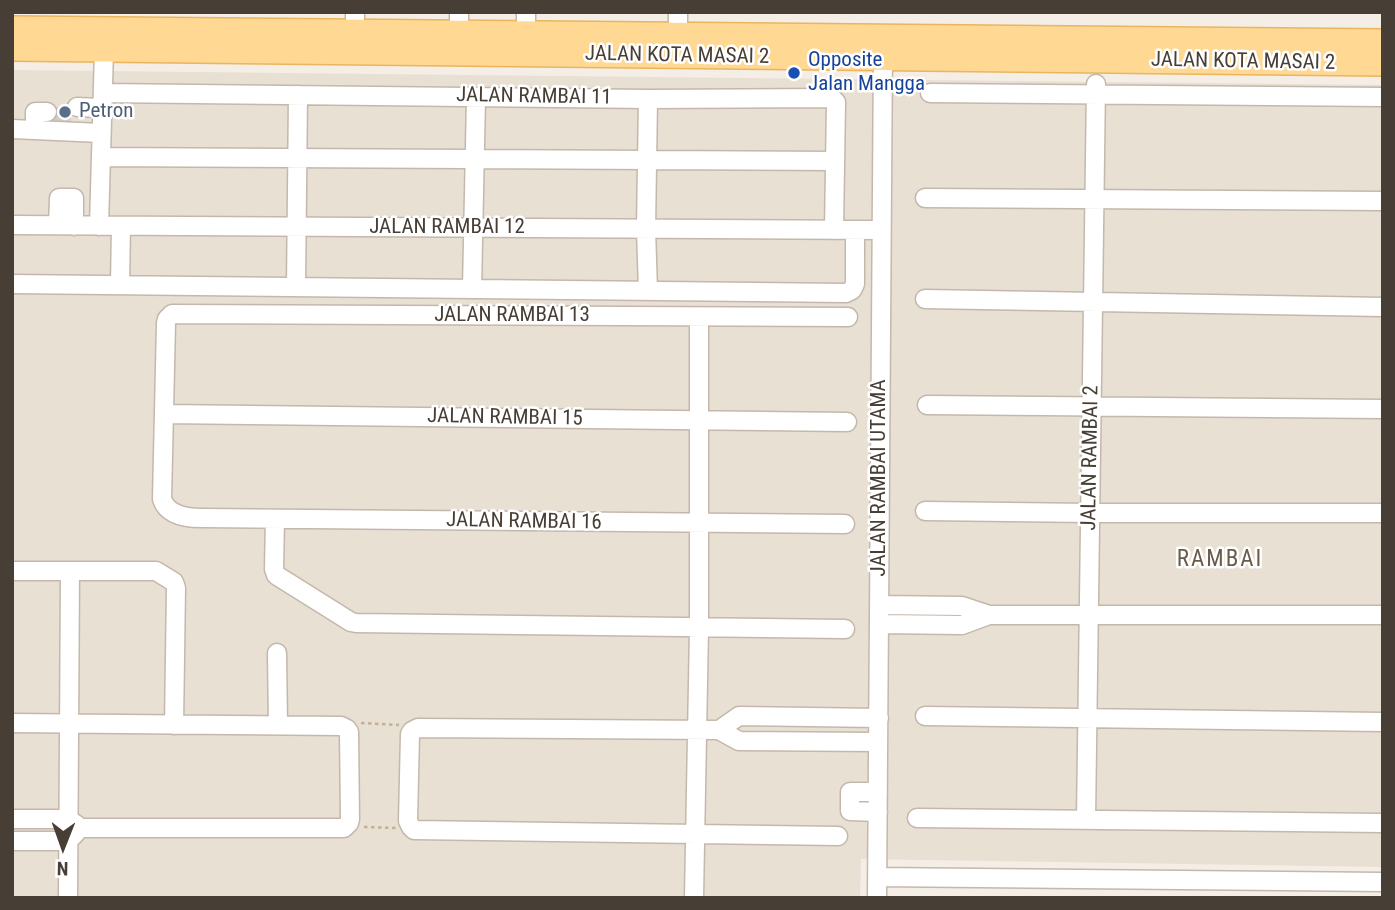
<!DOCTYPE html>
<style>
body{margin:0}
#map{position:relative;width:1395px;height:910px;overflow:hidden;background:#f4eee6;font-family:"Roboto Condensed",sans-serif}
canvas{display:block}
.frame{position:absolute;inset:0;border:14px solid #473e35;pointer-events:none}
.north{position:absolute;left:28px;top:812px;width:70px;height:70px;-webkit-text-stroke:5px #fff;paint-order:stroke;rotate:181deg;font-size:19px;font-weight:700;line-height:28px;text-align:center;color:#473e35}
.north::after{content:'';display:block;margin:auto;width:24px;height:32px;background:#473e35;clip-path:polygon(50% 0,100% 100%,50% 72%,0 100%)}
</style>
<div id="map">
<canvas width="1395" height="910"></canvas>
<div class="frame"></div>
<div class="north">N</div>
</div>
<script>
const g = document.querySelector('canvas').getContext('2d');
g.lineJoin = 'round';
function fillPath(path, color) {
  g.fillStyle = color;
  g.fill(path, 'evenodd');
}
function strokePath(path, color, width, dash) {
  g.strokeStyle = color;
  g.lineWidth = width;
  g.lineCap = dash ? 'butt' : 'round';
  g.setLineDash(dash || []);
  g.stroke(path);
}
function write(font, color, halo, rows, align = 'center') {
  g.font = font + ' "Roboto Condensed",sans-serif';
  g.lineWidth = 5;
  g.setLineDash([]);
  g.textBaseline = 'middle';
  g.strokeStyle = halo;
  g.fillStyle = color;
  for (const [text, x, y, turn = 0] of rows) {
    g.save();
    g.translate(x, y);
    g.rotate((+turn || 0) * Math.PI / 180);
    g.textAlign = isNaN(turn) ? turn : align;
    if (halo) g.strokeText(text, 0, 0);
    g.fillText(text, 0, 0);
    g.restore();
  }
}
const residential = new Path2D(`
 M12 70 1383 85V867L861 859 860 898H12Z`);
const minorTunnel = new Path2D(`
 M53 116 77 117`);
const path = new Path2D(`
 M361 723 399 725
 M364 827 396 828`);
const minor = new Path2D(`
 M459 32V12
 M526 33V12
 M678 34V12
 M355 42V12
 M103 93 648 99 832 98 836 102 834 230
 M930 93 1383 97
 M77 107 102 108
 M12 129 101 133
 M35 130V112H47
 M101 157 835 161
 M925 198 1383 201
 M12 225 881 230
 M58 225 59 198H74V226
 M99 226 104 50
 M12 284 846 293 852 290 855 284V230
 M120 285 121 226
 M296 287 298 95
 M472 289 476 97
 M648 291 646 229 648 99
 M925 299 1383 307
 M927 405 1383 409
 M164 414 847 422
 M925 511 1090 513H1383
 M275 519 274 569 276 575 351 622 356 623 845 629
 M845 524 202 518C187 518 167 515 162 499L166 323 167 319 172 314 848 317
 M12 571H156L174 582 176 588 174 725
 M879 605 962 606 989 615H1383
 M879 624 962 625 989 615
 M277 653 278 725
 M925 716 1383 722
 M12 723 341 726 347 729 349 732 350 819 349 823 344 828H81
 M719 730 739 716 879 718
 M878 792H850V811L878 812
 M917 818 1383 823
 M12 819H68L77 825
 M1086 820 1096 84
 M838 836 414 830 411 827 408 821 410 734 412 731 418 728 719 730 739 741 878 742
 M12 841H68L76 833
 M877 877 1383 882
 M68 898 70 572
 M694 898 699 628V317
 M877 898 883 47`);
const major = new Path2D(`
 M12 28 1383 41
 M12 49 1383 64`);
const markers = [
 [794,73,7,"#1a4fb4"],
 [65,112,7,"#5c6f8a"]
];
const streetNames = [
 ["JALAN KOTA MASAI 2",677,56,1],
 ["JALAN KOTA MASAI 2",1243,62,1],
 ["JALAN RAMBAI 11",534,97,1],
 ["JALAN RAMBAI 12",447,228],
 ["JALAN RAMBAI 13",512,316],
 ["JALAN RAMBAI 15",505,418,1],
 ["JALAN RAMBAI 2",1091,458,-89],
 ["JALAN RAMBAI UTAMA",880,478,-90],
 ["JALAN RAMBAI 16",524,522,1]
];
const transitNames = [
 ["Opposite",808,61],
 ["Jalan Mangga",808,85]
];
const serviceNames = [
 ["Petron",79,112]
];
const neighbourhoodNames = [
 ["RAMBAI",1220,560]
];
fillPath(residential, '#e8e0d3');
strokePath(minorTunnel, '#d1cbc3', 18, [18, 9]);
strokePath(minor, '#c3b8ab', 21);
strokePath(major, '#eab55e', 26);
strokePath(path, '#c2b098', 2.5, [3.5, 3.5]);
strokePath(minor, '#fff', 18);
strokePath(major, '#ffd893', 23);
for (const [x, y, r, color] of markers) {
  const dot = new Path2D();
  dot.arc(x, y, r, 0, 2 * Math.PI);
  g.fillStyle = color;
  g.fill(dot);
  strokePath(dot, '#fff', 2.5);
}
write('21px', '#473e35', '#fff', streetNames);
write('21px', '#164399', '#fff', transitNames, 'left');
write('21px', '#4e5e75', '#fff', serviceNames, 'left');
g.letterSpacing = '2px';
write('23px', '#6a5b4b', '#fff', neighbourhoodNames);
g.letterSpacing = '0px';
</script>
